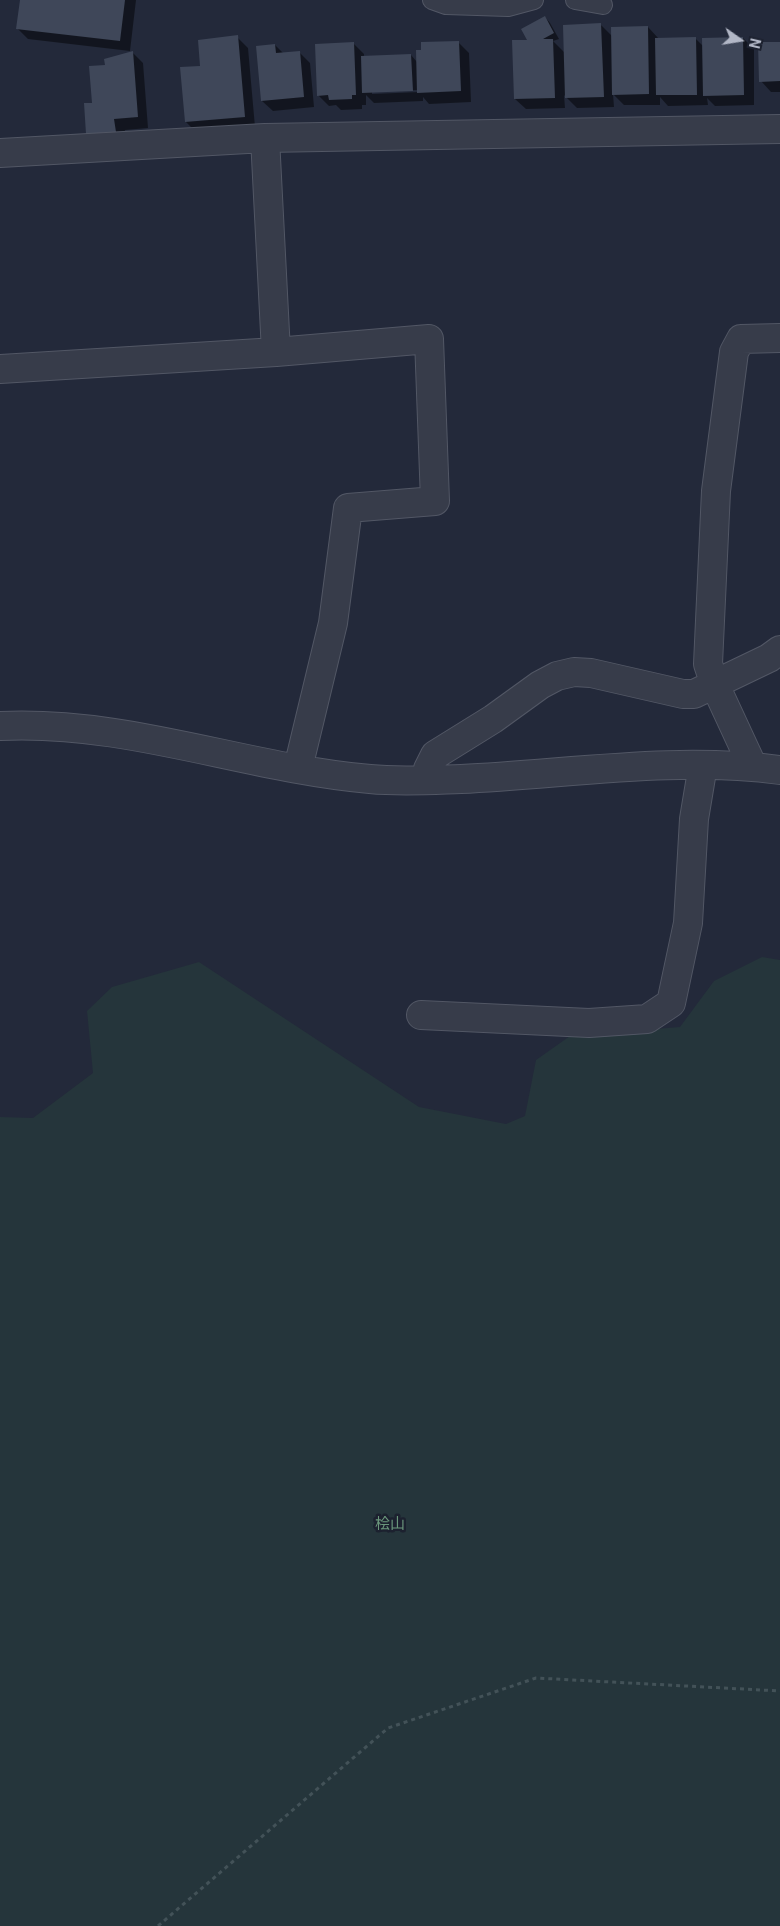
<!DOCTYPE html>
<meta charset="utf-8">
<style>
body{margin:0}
#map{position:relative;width:780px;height:1926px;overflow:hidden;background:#23293a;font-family:Roboto,sans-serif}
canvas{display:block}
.north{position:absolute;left:715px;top:15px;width:50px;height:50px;-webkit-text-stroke:4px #1c212f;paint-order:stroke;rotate:103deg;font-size:14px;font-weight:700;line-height:20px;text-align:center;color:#b2b7c6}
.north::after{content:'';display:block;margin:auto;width:18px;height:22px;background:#b2b7c6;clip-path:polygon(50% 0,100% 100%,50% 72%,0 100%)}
</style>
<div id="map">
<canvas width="780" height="1926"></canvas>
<div class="north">N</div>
</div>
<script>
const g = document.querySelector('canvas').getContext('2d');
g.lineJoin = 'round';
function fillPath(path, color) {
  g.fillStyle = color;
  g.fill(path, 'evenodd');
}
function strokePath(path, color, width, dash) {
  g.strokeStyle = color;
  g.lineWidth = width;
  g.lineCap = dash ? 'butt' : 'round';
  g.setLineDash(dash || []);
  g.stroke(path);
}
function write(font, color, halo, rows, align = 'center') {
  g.font = font + ' Roboto,"Noto Sans JP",sans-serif';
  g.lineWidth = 5;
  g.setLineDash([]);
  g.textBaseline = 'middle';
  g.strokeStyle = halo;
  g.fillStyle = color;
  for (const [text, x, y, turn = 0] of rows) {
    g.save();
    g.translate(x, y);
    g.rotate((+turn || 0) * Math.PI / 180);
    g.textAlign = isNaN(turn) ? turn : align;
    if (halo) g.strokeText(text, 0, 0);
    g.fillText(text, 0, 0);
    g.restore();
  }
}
const green = new Path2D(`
 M762 957 780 960V1926H0V1117L33 1118 93 1073 87 1011 112 987 199 962 419 1107 506 1124 525 1116 536 1060 570 1036 680 1027 714 981Z`);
const shadow = new Path2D(`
 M21 0H136L130 51 28 39 17 28Z
 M545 17 550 23 559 39 553 41 565 53 600 24 612 36 648 27 659 39 695 38 704 47 743 38 754 49V105L715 106 707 98 708 105 668 106 660 97V105H624L613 94 614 107 577 108 564 95 565 108 526 109 515 99 529 41Z
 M237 37 248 48 255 127 197 133 186 122 201 67Z
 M458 42 469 53 471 102 429 104 423 97V101L374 103 366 95V105H362V109L341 110 336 105 329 106 318 95 353 43 364 54V57L411 55 417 62ZM419 90V92L372 94V91Z
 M780 43V92H771L761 81Z
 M275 45 283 53 299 52 310 63 314 107 273 111 262 101Z
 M132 52 143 63 148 128 125 130 126 142 98 144 87 133 93 104 106 66Z`);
const building = new Path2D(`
 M20 0H125L120 41 16 29Z
 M545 16 554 33 543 39H553L555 98 514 99 512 40H527L521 29Z
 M601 23 604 97 565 98 563 25Z
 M648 26 649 94 612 95 611 27Z
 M238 35 245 117 185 122 180 67 200 66 198 40Z
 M696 37 697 95H656L655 38Z
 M743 37 744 95 703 96 702 38Z
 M459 41 461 91 417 93 416 50H421V42Z
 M354 42 356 95H352V99L329 100 328 95 317 96 315 44Z
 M758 42H780V81L759 82Z
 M275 44 276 53 300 51 304 97 261 101 256 46Z
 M133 51 138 117 114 119 116 132 86 134 84 103H92L89 66 105 65 104 59Z
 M411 54 413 91 362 93 361 56Z`);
const path = new Path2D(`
 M158 1926 388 1728 536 1678 780 1691`);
const lane = new Path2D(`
 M432 0 446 5 508 7 534 0
 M575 0 603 5`);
const street = new Path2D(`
 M0 153 265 138 780 129
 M276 352 429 339 435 501 348 508 333 623 298 768
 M0 369 276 352 265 138
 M0 726C128 720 245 768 370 779 400 782 431 780 461 779 568 774 673 756 780 770
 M753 767 715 685 708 664 716 491 734 352 741 339 780 338
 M426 780 428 769 435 755 493 719 540 685 557 676 574 672 591 673 683 694H694L769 658 780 650
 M421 1015 589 1023 647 1019 671 1003 688 923 694 819 703 765`);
const parkNames = [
 ["桧山",390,1525]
];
fillPath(green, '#25353b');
fillPath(shadow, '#0007');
fillPath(building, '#3f4759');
strokePath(lane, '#525765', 20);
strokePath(street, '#525765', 30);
strokePath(path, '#435258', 3, [4, 4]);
strokePath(lane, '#373c4a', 18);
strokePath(street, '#373c4a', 28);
write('15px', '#6a967b', '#1c212f', parkNames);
</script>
